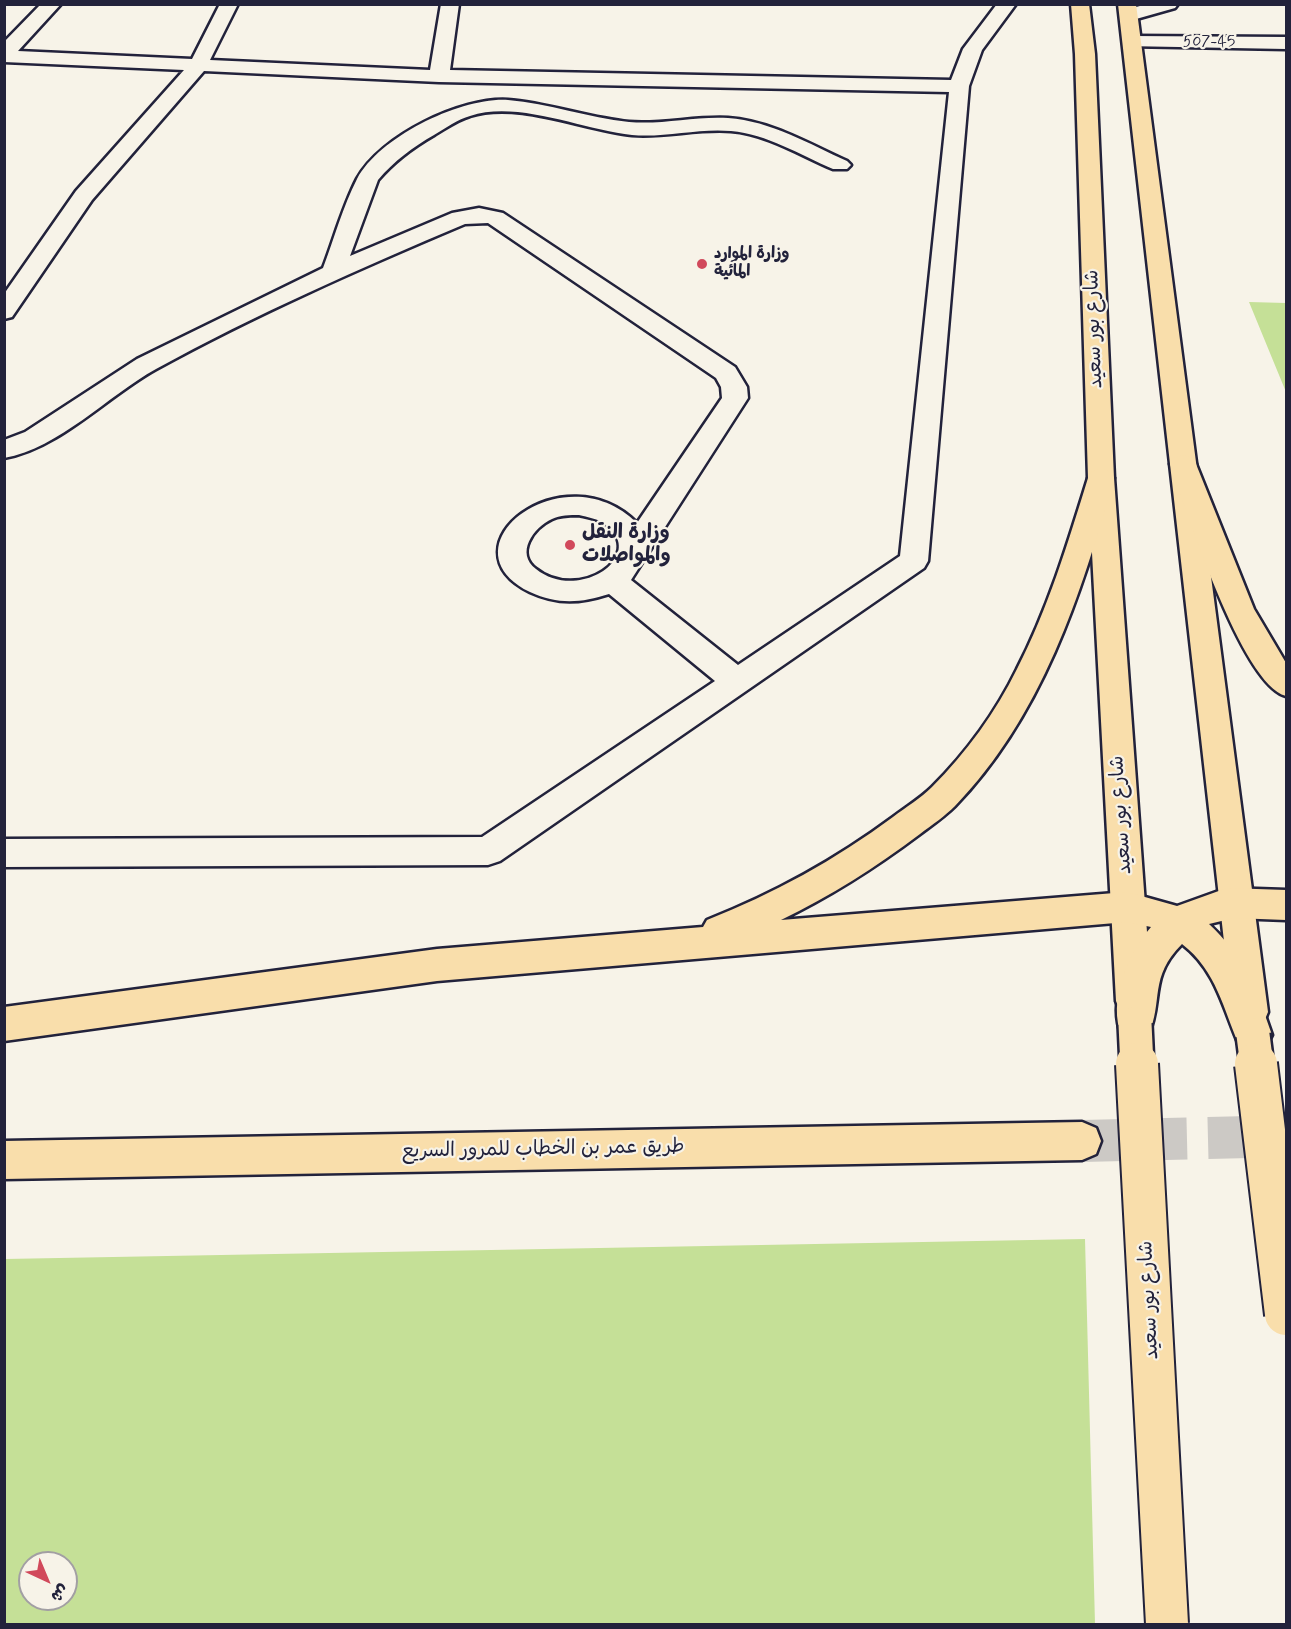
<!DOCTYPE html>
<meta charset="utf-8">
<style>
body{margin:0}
#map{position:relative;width:1291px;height:1629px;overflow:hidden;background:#f7f3e8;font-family:Mynerve,"Playpen Sans Arabic",sans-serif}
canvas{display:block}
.frame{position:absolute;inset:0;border:6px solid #22223b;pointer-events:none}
.north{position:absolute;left:18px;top:1551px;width:60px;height:60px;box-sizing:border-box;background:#f7f3e8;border:2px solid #a29fa3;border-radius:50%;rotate:136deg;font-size:16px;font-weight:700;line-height:24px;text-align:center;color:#22223b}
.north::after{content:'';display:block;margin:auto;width:21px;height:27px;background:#d1495b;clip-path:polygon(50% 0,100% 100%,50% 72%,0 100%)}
</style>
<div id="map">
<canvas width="1291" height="1629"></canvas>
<div class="frame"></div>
<div class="north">ش</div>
</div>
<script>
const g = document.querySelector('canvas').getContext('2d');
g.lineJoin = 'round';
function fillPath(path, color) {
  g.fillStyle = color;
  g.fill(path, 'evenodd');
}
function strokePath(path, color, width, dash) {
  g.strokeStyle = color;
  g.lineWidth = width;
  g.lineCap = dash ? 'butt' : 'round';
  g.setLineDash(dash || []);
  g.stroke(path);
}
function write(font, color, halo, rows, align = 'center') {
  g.font = font + ' Mynerve,"Playpen Sans Arabic",sans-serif';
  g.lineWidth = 4.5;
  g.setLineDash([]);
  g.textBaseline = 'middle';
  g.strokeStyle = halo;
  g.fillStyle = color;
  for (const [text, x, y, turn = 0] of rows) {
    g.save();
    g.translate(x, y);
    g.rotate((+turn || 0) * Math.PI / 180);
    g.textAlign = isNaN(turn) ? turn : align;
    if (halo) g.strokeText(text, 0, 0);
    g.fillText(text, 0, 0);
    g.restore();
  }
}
const green = new Path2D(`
 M1249 302 1286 303V392Z
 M1085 1239 1095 1624H5V1259ZM30 1563H66V1599H30Z`);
const highwayTunnel = new Path2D(`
 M1082 1141 1286 1136`);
const minor = new Path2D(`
 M41 4H61L18 51 192 59 220 4H238L210 60 430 70 441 4H459L450 70 951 80 963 49 997 4H1016L982 50 969 86 928 561 924 568 500 861 488 865 4 867V839L482 837 715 681 609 594C581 603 558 605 530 592 439 547 564 450 637 523L722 398 721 387 716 378 488 223 465 224C361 268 256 314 156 369 107 396 60 448 4 458V440L25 432 137 359 323 268C334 239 343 206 357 179 380 136 462 97 508 100 549 103 588 118 629 122 662 125 695 116 728 118 771 121 809 144 847 161L851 165 847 169H833C800 155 767 134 731 131 698 128 665 138 632 135 583 130 518 100 470 116 458 119 446 128 434 135 413 147 394 161 378 180L350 256 452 213 479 208 503 213 735 367 747 387 748 398 631 580 738 665 900 556 949 92 439 82 204 71 92 200 12 317 4 319V294L76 191 184 70 4 62V42ZM579 515C587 517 599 519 605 524 649 556 578 603 536 569 515 553 533 528 552 519 560 515 570 515 579 515Z
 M1147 4H1178L1175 8 1129 21 1120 15 1122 11Z
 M1132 36 1286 37V49L1125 46 1123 42Z`);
const major = new Path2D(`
 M1071 4H1089L1095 54 1114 478 1152 1001 1147 1013 1134 1018 1121 1013 1116 1001 1088 478 1075 54Z
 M1118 4H1136L1268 1012 1263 1024 1250 1029 1237 1024 1232 1012Z`);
const highway = new Path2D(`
 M1183 455 1192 458 1196 464 1254 609 1286 663V696C1242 685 1186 509 1170 464L1174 458Z
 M1101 469 1111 472 1114 478C1081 595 1042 716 955 806 945 816 932 825 920 834 876 867 831 896 781 920L1127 892 1177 906 1227 888 1286 890V920L1234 918 1209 924C1242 954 1258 993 1272 1035L1266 1047 1253 1052 1240 1047C1223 1009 1217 971 1182 944 1148 978 1164 1000 1148 1036L1135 1041 1122 1036C1107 1002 1128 954 1151 927L1127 922 437 981 4 1041V1007L437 949 703 927 707 920C773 894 835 860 893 817 906 807 921 798 932 787 966 753 996 712 1017 669 1048 609 1068 543 1088 478L1091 472Z
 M1082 1122 1096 1128 1101 1141 1096 1154 1082 1160 4 1179V1141Z`);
const majorBridgeFar1 = new Path2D(`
 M1135 1024 1137 1066
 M1253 1035 1257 1066`);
const majorBridge = new Path2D(`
 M1137 1064 1167 1624
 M1256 1064 1286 1314`);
const markers = [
 [702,264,6,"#d1495b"],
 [570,545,6,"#d1495b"]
];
const farStreetnames = [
 ["507-45",1209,43]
];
const farPoinames = [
 ["وزارة الموارد",714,255],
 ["المائية",714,273]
];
const streetNames = [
 ["شارع بور سعيد",1095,329,-92],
 ["شارع بور سعيد",1122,815,-94],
 ["طريق عمر بن الخطاب للمرور السريع",543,1150,-1],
 ["شارع بور سعيد",1150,1300,-93]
];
const poiNames = [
 ["وزارة النقل",582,534],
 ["والمواصلات",582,557]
];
fillPath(green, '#c5e097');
strokePath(highwayTunnel, '#ccc9c5', 42, [42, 21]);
strokePath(minor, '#22223b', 5);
strokePath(major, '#22223b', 5);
strokePath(highway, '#22223b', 5);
fillPath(minor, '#f7f3e8');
fillPath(major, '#f9deab');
fillPath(highway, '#f9deab');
strokePath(majorBridgeFar1, '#22223b', 38, []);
strokePath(majorBridge, '#22223b', 46, []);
strokePath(majorBridgeFar1, '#f9deab', 33);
strokePath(majorBridge, '#f9deab', 42);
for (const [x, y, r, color] of markers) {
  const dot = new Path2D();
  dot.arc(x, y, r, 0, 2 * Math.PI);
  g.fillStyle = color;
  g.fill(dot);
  strokePath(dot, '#f7f3e8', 2);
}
write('16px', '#22223b', '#f7f3e8', farStreetnames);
write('bold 16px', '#22223b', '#f7f3e8', farPoinames, 'left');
write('20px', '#22223b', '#f7f3e8', streetNames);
write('bold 20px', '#22223b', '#f7f3e8', poiNames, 'left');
</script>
